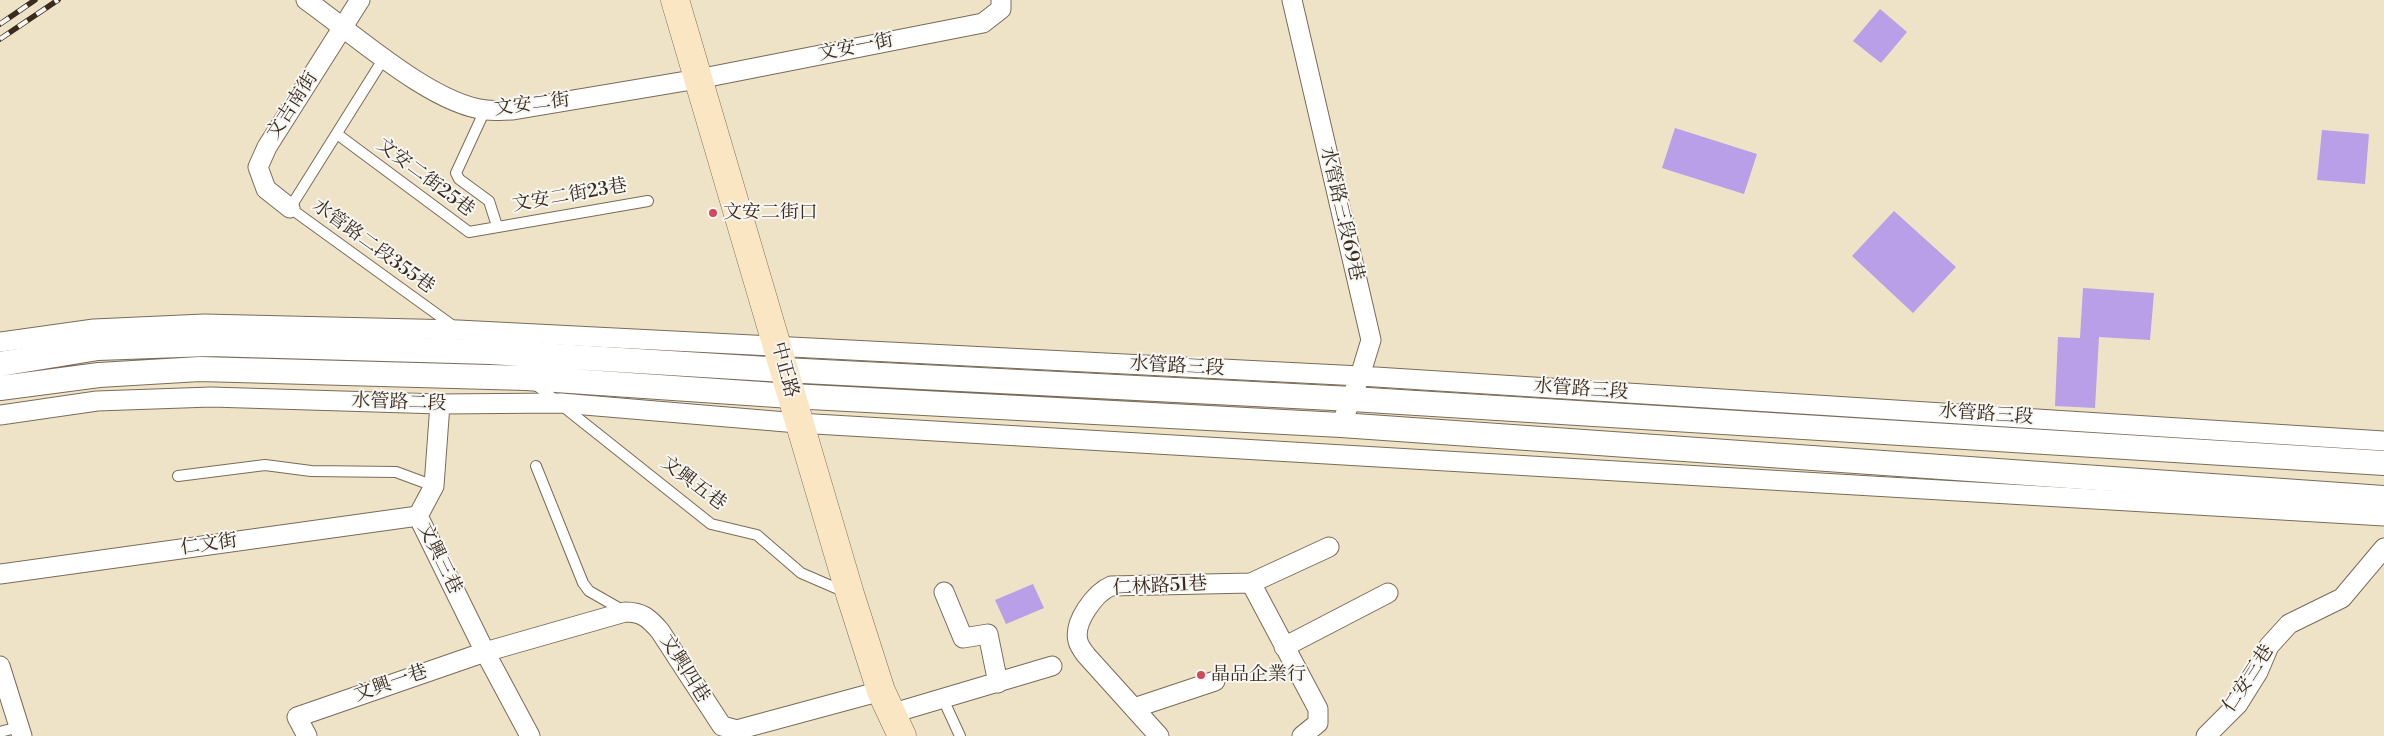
<!DOCTYPE html>
<meta charset="utf-8">
<style>
body{margin:0}
canvas{display:block;background:#eee3c6}
</style>
<canvas width="2384" height="736"></canvas>
<script>
const g = document.querySelector('canvas').getContext('2d');
g.lineJoin = 'round';
function fillPath(path, color) {
  g.fillStyle = color;
  g.fill(path, 'evenodd');
}
function strokePath(path, color, width, dash) {
  g.strokeStyle = color;
  g.lineWidth = width;
  g.lineCap = dash ? 'butt' : 'round';
  g.setLineDash(dash || []);
  g.stroke(path);
}
function write(font, color, halo, rows, align = 'center') {
  g.font = font + ' "Libre Bodoni","Noto Serif TC",serif';
  g.lineWidth = 4;
  g.setLineDash([]);
  g.textBaseline = 'middle';
  g.strokeStyle = halo;
  g.fillStyle = color;
  for (const [text, x, y, turn = 0] of rows) {
    g.save();
    g.translate(x, y);
    g.rotate((+turn || 0) * Math.PI / 180);
    g.textAlign = isNaN(turn) ? turn : align;
    if (halo) g.strokeText(text, 0, 0);
    g.fillText(text, 0, 0);
    g.restore();
  }
}
const building = new Path2D(`
 M1880 9 1907 32 1881 63 1853 41Z
 M1675 128 1757 154 1744 194 1662 168Z
 M2322 130 2369 134 2365 184 2317 180Z
 M1894 211 1956 267 1913 313 1852 256Z
 M2083 288 2154 293 2150 340 2099 337 2095 408 2055 406 2058 337 2080 338Z
 M1033 584 1044 608 1006 624 995 600Z`);
const service = new Path2D(`
 M384 58 290 208 456 328
 M485 110 456 173 459 179 489 201 497 226
 M337 134 469 232 648 201
 M535 384 711 524 757 535 801 573 845 592
 M536 466 583 583 589 591 624 611
 M178 476 265 465 311 471 396 472 434 486
 M943 699 960 736
 M0 732 19 727`);
const minor = new Path2D(`
 M306 0C353 33 431 104 486 110 495 111 504 110 513 110L698 79 983 23 1001 9V0
 M1292 0 1371 340 1360 376 1341 425
 M290 208 266 189 258 167 267 147 360 0
 M0 342 94 329 204 324 458 330 1360 376 2384 441
 M440 404 434 486 418 516 485 652 530 736
 M0 415 97 401 211 397 440 404 561 403 798 423 2384 516
 M0 574 418 516
 M1251 583 1329 547
 M944 592 963 638 988 634 998 683
 M1284 647 1388 593
 M0 666 22 736
 M1134 708 1215 681
 M890 714 1052 666
 M307 736 297 717 485 652 625 612C642 612 649 618 660 631L722 726 737 730 881 691
 M1159 736 1086 655C1083 651 1079 646 1078 641 1073 622 1095 593 1111 586L1251 583 1318 709V723L1302 736
 M2206 736 2238 704 2258 672 2269 646 2289 624 2342 598 2384 548`);
const tertiary = new Path2D(`
 M0 364 98 348 208 344 490 352 784 370 1352 399 2384 463
 M0 388 99 375 200 369 526 378 791 396 1341 425 2384 498`);
const secondary = new Path2D(`
 M675 0 850 594 881 691 902 736`);
const rail = new Path2D(`
 M0 24 35 0
 M0 39 58 0`);
const markers = [
 [713,213,5,"#d1495b"],
 [1201,675,5,"#d1495b"]
];
const streetNames = [
 ["文安一街",856,48,-11],
 ["文安二街",532,105,-7],
 ["文吉南街",293,106,-57],
 ["文安二街25巷",425,178,37],
 ["文安二街23巷",570,196,-10],
 ["水管路三段69巷",1341,214,77],
 ["水管路二段355巷",373,247,36],
 ["水管路三段",1177,367,3],
 ["中正路",784,370,75],
 ["水管路三段",1581,390,4],
 ["水管路二段",399,403,2],
 ["水管路三段",1986,415,4],
 ["文興五巷",693,484,37],
 ["仁文街",209,545,-8],
 ["文興三巷",439,559,64],
 ["仁林路51巷",1160,587,-3],
 ["文興四巷",684,669,58],
 ["仁安三巷",2249,679,-57],
 ["文興一巷",391,684,-19]
];
const poiNames = [
 ["文安二街口",723,213],
 ["晶品企業行",1211,675]
];
fillPath(building, '#b89fe7');
strokePath(service, '#7a6b59', 12);
strokePath(minor, '#7a6b59', 21);
strokePath(tertiary, '#7a6b59', 26);
strokePath(secondary, '#7a6b59', 29);
strokePath(service, '#fff', 10);
strokePath(minor, '#fff', 19);
strokePath(tertiary, '#fff', 24);
strokePath(secondary, '#fbe6c4', 28);
strokePath(rail, '#3b2a1e', 5.5);
strokePath(rail, '#f6f6f2', 4, [11]);
for (const [x, y, r, color] of markers) {
  const dot = new Path2D();
  dot.arc(x, y, r, 0, 2 * Math.PI);
  g.fillStyle = color;
  g.fill(dot);
  strokePath(dot, '#f6f6f2', 2);
}
write('19px', '#3b2a1e', '#f6f6f2', streetNames);
write('19px', '#3b2a1e', '#f6f6f2', poiNames, 'left');
</script>
